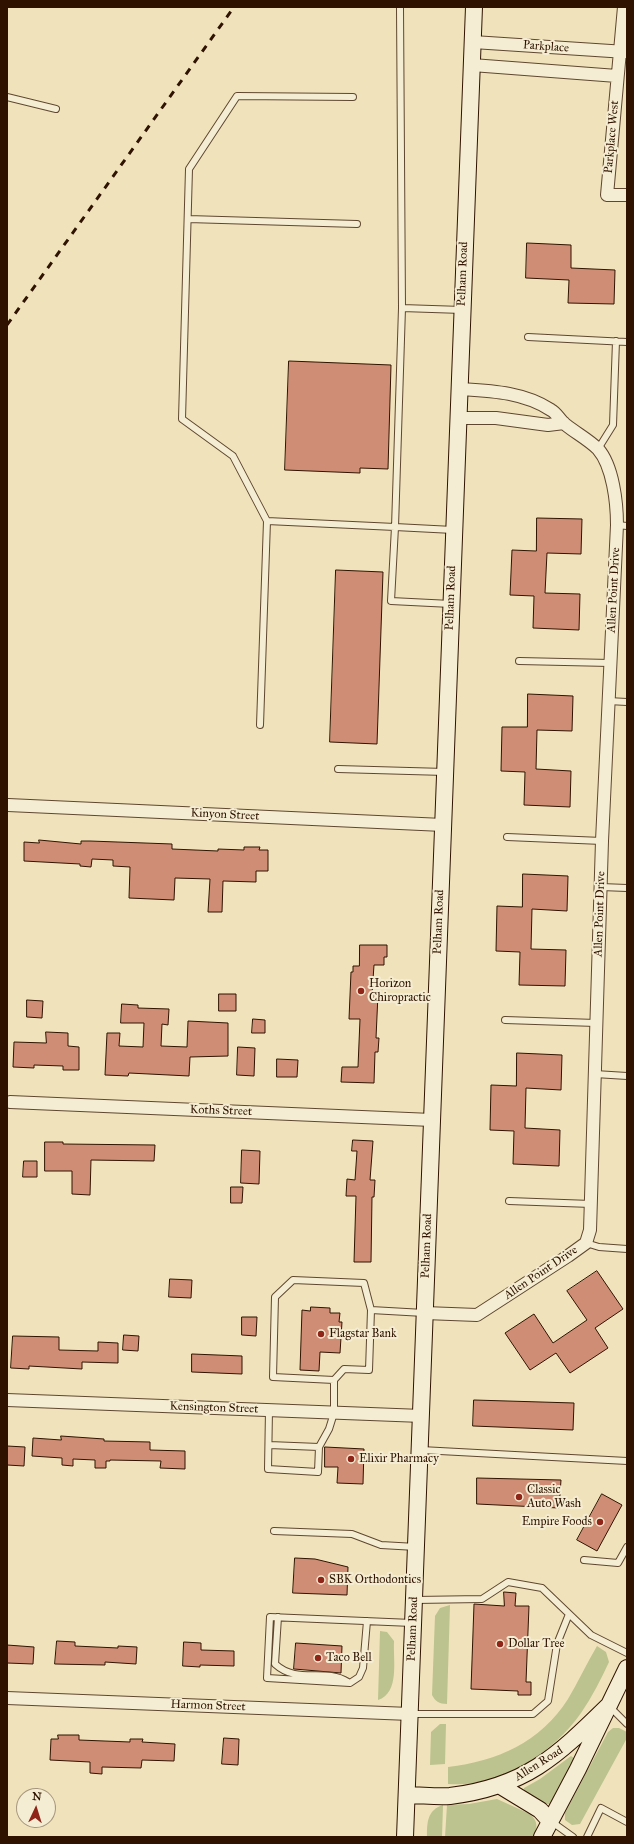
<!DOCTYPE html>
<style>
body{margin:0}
#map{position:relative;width:634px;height:1844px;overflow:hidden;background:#f0e3bb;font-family:"IM FELL Great Primer",serif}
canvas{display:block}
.frame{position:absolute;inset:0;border:8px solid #2f1300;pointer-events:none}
.north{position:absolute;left:16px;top:1788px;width:40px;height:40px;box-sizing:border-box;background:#f5edd3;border:1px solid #a6967f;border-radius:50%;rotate:4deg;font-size:11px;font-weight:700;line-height:16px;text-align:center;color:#2f1300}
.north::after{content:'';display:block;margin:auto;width:14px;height:18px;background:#8f2418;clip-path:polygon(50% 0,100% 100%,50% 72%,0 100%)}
</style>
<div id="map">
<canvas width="634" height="1844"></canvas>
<div class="frame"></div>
<div class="north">N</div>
</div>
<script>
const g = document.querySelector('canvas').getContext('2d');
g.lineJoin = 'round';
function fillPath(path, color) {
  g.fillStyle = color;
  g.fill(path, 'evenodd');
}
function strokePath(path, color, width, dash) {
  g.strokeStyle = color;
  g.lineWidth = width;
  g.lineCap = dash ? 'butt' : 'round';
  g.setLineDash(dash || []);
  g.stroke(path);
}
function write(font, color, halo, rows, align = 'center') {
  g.font = font + ' "IM FELL Great Primer",serif';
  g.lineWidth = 4;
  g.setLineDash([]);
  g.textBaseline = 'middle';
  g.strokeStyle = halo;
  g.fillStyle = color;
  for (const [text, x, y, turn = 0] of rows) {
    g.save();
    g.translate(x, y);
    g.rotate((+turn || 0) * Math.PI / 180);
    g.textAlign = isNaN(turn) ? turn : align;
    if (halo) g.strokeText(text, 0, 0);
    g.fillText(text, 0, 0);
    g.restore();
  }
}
const green = new Path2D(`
 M450 1605 447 1704C439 1704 435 1701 432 1695L435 1616 440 1608Z
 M380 1631 387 1632 394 1641C393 1660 400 1693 378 1700Z
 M597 1646 606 1652 609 1662C601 1679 592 1697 581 1713 552 1754 500 1788 448 1784V1767C497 1761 540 1743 568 1699 578 1682 587 1663 597 1646Z
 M440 1724H446L445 1764 430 1765 431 1732Z
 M613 1728H619L627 1732V1738L580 1824 572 1825 565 1820V1813L608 1732Z
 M571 1756 575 1759 551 1804H546L524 1792V1788L540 1779Z
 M497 1799 530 1814C538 1821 538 1828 533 1837H445L447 1805 469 1804Z
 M443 1805 442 1837H427C427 1823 427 1810 443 1805Z`);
const building = new Path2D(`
 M527 243 571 245V268L615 270 614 304 568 303 569 280 526 278Z
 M289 361 391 365 388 469 360 468V473L285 470Z
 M537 518 582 519 581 554 547 553 545 593 580 594 579 630 533 628 534 596 510 595 512 550 536 551Z
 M336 570 383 572 377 744 330 742Z
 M528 694 573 696 572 731 537 730 536 769 571 771 570 807 524 805 525 772 501 771 502 727H527Z
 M39 840 81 844V841H90L172 844V849L218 851V849L244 850V847H260L259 850H268V871H256V882L223 881 222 912H208L210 879 175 878 174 900 129 898 130 867 113 866V860L92 859 91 867 80 866V864L24 861V842L39 843Z
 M523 874 568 876 567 911 532 909 531 949 566 950 565 986 519 985 520 952 496 951 497 906 522 907Z
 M360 945H387V957H384V965H374L372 994H378L376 1038H379L378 1052H375L374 1083 341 1082 342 1067H358L360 1019H349L351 972H353V966H359Z
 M219 994H236V1011H219Z
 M27 1000 43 1001 42 1018 27 1017Z
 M122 1004 138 1005V1008L169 1009 168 1025 162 1024 161 1046 187 1047 188 1021 228 1023V1056L190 1057 189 1076 129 1073 128 1076 105 1075 107 1033H120L119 1046 143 1047 144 1023H121Z
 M253 1019 265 1020V1033H252Z
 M46 1032 68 1033V1046L79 1047V1070H63V1066L34 1065V1068L13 1067 14 1042 46 1043Z
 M238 1047 255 1048 254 1076 237 1075Z
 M517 1053 562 1055 561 1090 526 1088 525 1128 560 1130 559 1166 513 1164 514 1131 490 1130 491 1085 516 1086Z
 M277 1059 298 1060 297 1077H277Z
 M353 1140 373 1141 370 1180H375L374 1197H372L371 1262H354L356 1196H346L347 1179 355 1180 357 1151H352Z
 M45 1142H63V1144L155 1145 154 1161 91 1160 90 1195 72 1194V1171H45Z
 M242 1150 260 1151 259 1184 241 1183Z
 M24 1161H37V1177H23Z
 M231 1187H243L242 1203H231Z
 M597 1271 623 1309 595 1328 608 1348 570 1373 556 1353 530 1370 505 1333 534 1314 553 1343 587 1320 567 1291Z
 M170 1279 192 1280 191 1298 169 1297Z
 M311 1307 330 1308V1313H340L339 1322H342L340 1353 320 1352 319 1371 300 1370 302 1310 310 1311Z
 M242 1317H257L256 1336 242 1335Z
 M124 1335 139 1336 138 1351 123 1350Z
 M13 1336 59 1337V1350L98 1351V1342L118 1343V1363L82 1362V1369L29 1366V1369L11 1368Z
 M192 1354 242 1356V1374L192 1372Z
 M474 1400 574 1403 573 1430 473 1426Z
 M61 1436 104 1439V1441L150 1442V1450L185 1451V1469L160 1468 161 1461 110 1460V1461H106V1468H95V1460L73 1459V1466L62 1465V1458L32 1456 33 1438 61 1440Z
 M7 1446 25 1447 24 1466 7 1465Z
 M325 1447 364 1449 363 1484 337 1483 338 1467H325Z
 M477 1478 561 1480 559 1508 477 1504Z
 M602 1494 622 1505 597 1551 577 1540Z
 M295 1558 315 1559 348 1567 347 1595 293 1593Z
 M504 1592 516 1593 515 1606H529L526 1682H531V1695H518V1691L471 1689 474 1604 504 1606Z
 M57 1641 75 1642V1646L118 1648V1646L137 1647 136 1664 105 1662V1665L55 1664Z
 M184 1642 201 1643V1650L234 1651V1666L200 1665V1667L183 1666Z
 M296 1643 342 1646 341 1673 294 1669Z
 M7 1645 34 1647 33 1664 7 1663Z
 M58 1735H79V1740L130 1742V1739H143L142 1742 175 1744 174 1761 142 1760 141 1768 102 1767V1774L90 1773V1762L50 1760 51 1739H58Z
 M224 1738 239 1739 238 1765 222 1764Z`);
const service = new Path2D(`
 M400 7 402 308
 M7 97 56 109
 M353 97 237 96 189 169 182 419 233 456 267 521 395 527 391 601 451 604
 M188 219 357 224
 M528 337 627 342
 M598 449 613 425 616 341
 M617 525 627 526
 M453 530 395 527 402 308 462 310
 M519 661 610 663
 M608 701 627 702
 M260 725 267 521
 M338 769 445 772
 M507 837 602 841
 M601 887 627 888
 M505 1020 596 1023
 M595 1074 627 1076
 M509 1201 591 1204
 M586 1243 599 1247 627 1249
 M334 1380 273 1377 275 1297 293 1280 364 1283 371 1310
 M269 1410 268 1469 318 1472 319 1447 329 1429 334 1413V1380L344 1369 369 1370 371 1310 424 1313
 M269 1445 319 1447
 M421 1450 627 1461
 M274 1531 352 1534 381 1545 416 1547
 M584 1560 618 1563 627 1547
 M415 1600 482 1599 508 1582 542 1588 591 1635 627 1653
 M278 1617 275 1664C298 1685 324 1667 348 1682
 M367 1621 363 1668 359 1677 350 1683 267 1678 270 1617 412 1623
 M610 1707 627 1724
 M411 1714H533L548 1701 557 1644 569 1614
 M552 1822 573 1837
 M587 1837 601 1808 627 1822`);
const minor = new Path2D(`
 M624 7 607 195H627
 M473 42 626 52
 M472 65 617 76
 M458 418H496L548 425 564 423
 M8 805 443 825
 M10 1102 432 1120
 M425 1313 477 1315 568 1256 586 1243 590 1230 602 841 617 525C617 503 613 466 598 449 589 440 576 433 566 425 560 421 557 413 551 410 523 392 491 391 459 389
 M7 1400 422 1416
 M7 1698 410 1714`);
const secondary = new Path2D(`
 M499 1785 540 1810 550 1821
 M407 1795C421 1795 436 1797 450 1796 525 1787 557 1756 608 1706
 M405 1837 474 7
 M542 1837 578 1769 627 1668`);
const rail = new Path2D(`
 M7 325 234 7`);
const markers = [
 [361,991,4,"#8f2418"],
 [321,1334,4,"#8f2418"],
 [351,1459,4,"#8f2418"],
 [519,1497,4,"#8f2418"],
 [600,1522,4,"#8f2418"],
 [321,1580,4,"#8f2418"],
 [500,1644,4,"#8f2418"],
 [318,1658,4,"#8f2418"]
];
const streetNames = [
 ["Parkplace",546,47,4],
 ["Parkplace West",612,137,-85],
 ["Pelham Road",463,274,-88],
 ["Allen Point Drive",614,590,-87],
 ["Pelham Road",451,598,-88],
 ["Kinyon Street",225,815,3],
 ["Allen Point Drive",600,914,-88],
 ["Pelham Road",439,922,-88],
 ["Koths Street",221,1111,2],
 ["Pelham Road",427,1246,-88],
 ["Allen Point Drive",541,1273,-34],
 ["Kensington Street",214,1408,2],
 ["Pelham Road",413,1629,-88],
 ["Harmon Street",208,1706,2],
 ["Allen Road",539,1764,-32]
];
const poiNames = [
 ["Horizon",369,984],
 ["Chiropractic",369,998],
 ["Flagstar Bank",329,1334],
 ["Elixir Pharmacy",359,1459],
 ["Classic",527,1490],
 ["Auto Wash",527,1504],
 ["Empire Foods",592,1522,"right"],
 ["SBK Orthodontics",329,1580],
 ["Dollar Tree",508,1644],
 ["Taco Bell",326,1658]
];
fillPath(green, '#bcc38e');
fillPath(building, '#d08d76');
strokePath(building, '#2f1300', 1);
strokePath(service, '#5f472f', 8);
strokePath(minor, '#5f472f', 14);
strokePath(secondary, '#2f1300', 18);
strokePath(service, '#f5edd3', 6);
strokePath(minor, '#f5edd3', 12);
strokePath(secondary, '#f5edd3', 16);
strokePath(rail, '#2f1300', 3, [7, 7]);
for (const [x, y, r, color] of markers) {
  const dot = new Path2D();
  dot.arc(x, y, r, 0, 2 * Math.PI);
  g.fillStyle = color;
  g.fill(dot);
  strokePath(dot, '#f5edd3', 1.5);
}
write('12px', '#2f1300', '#f5edd3', streetNames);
write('12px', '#2f1300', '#f5edd3', poiNames, 'left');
</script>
